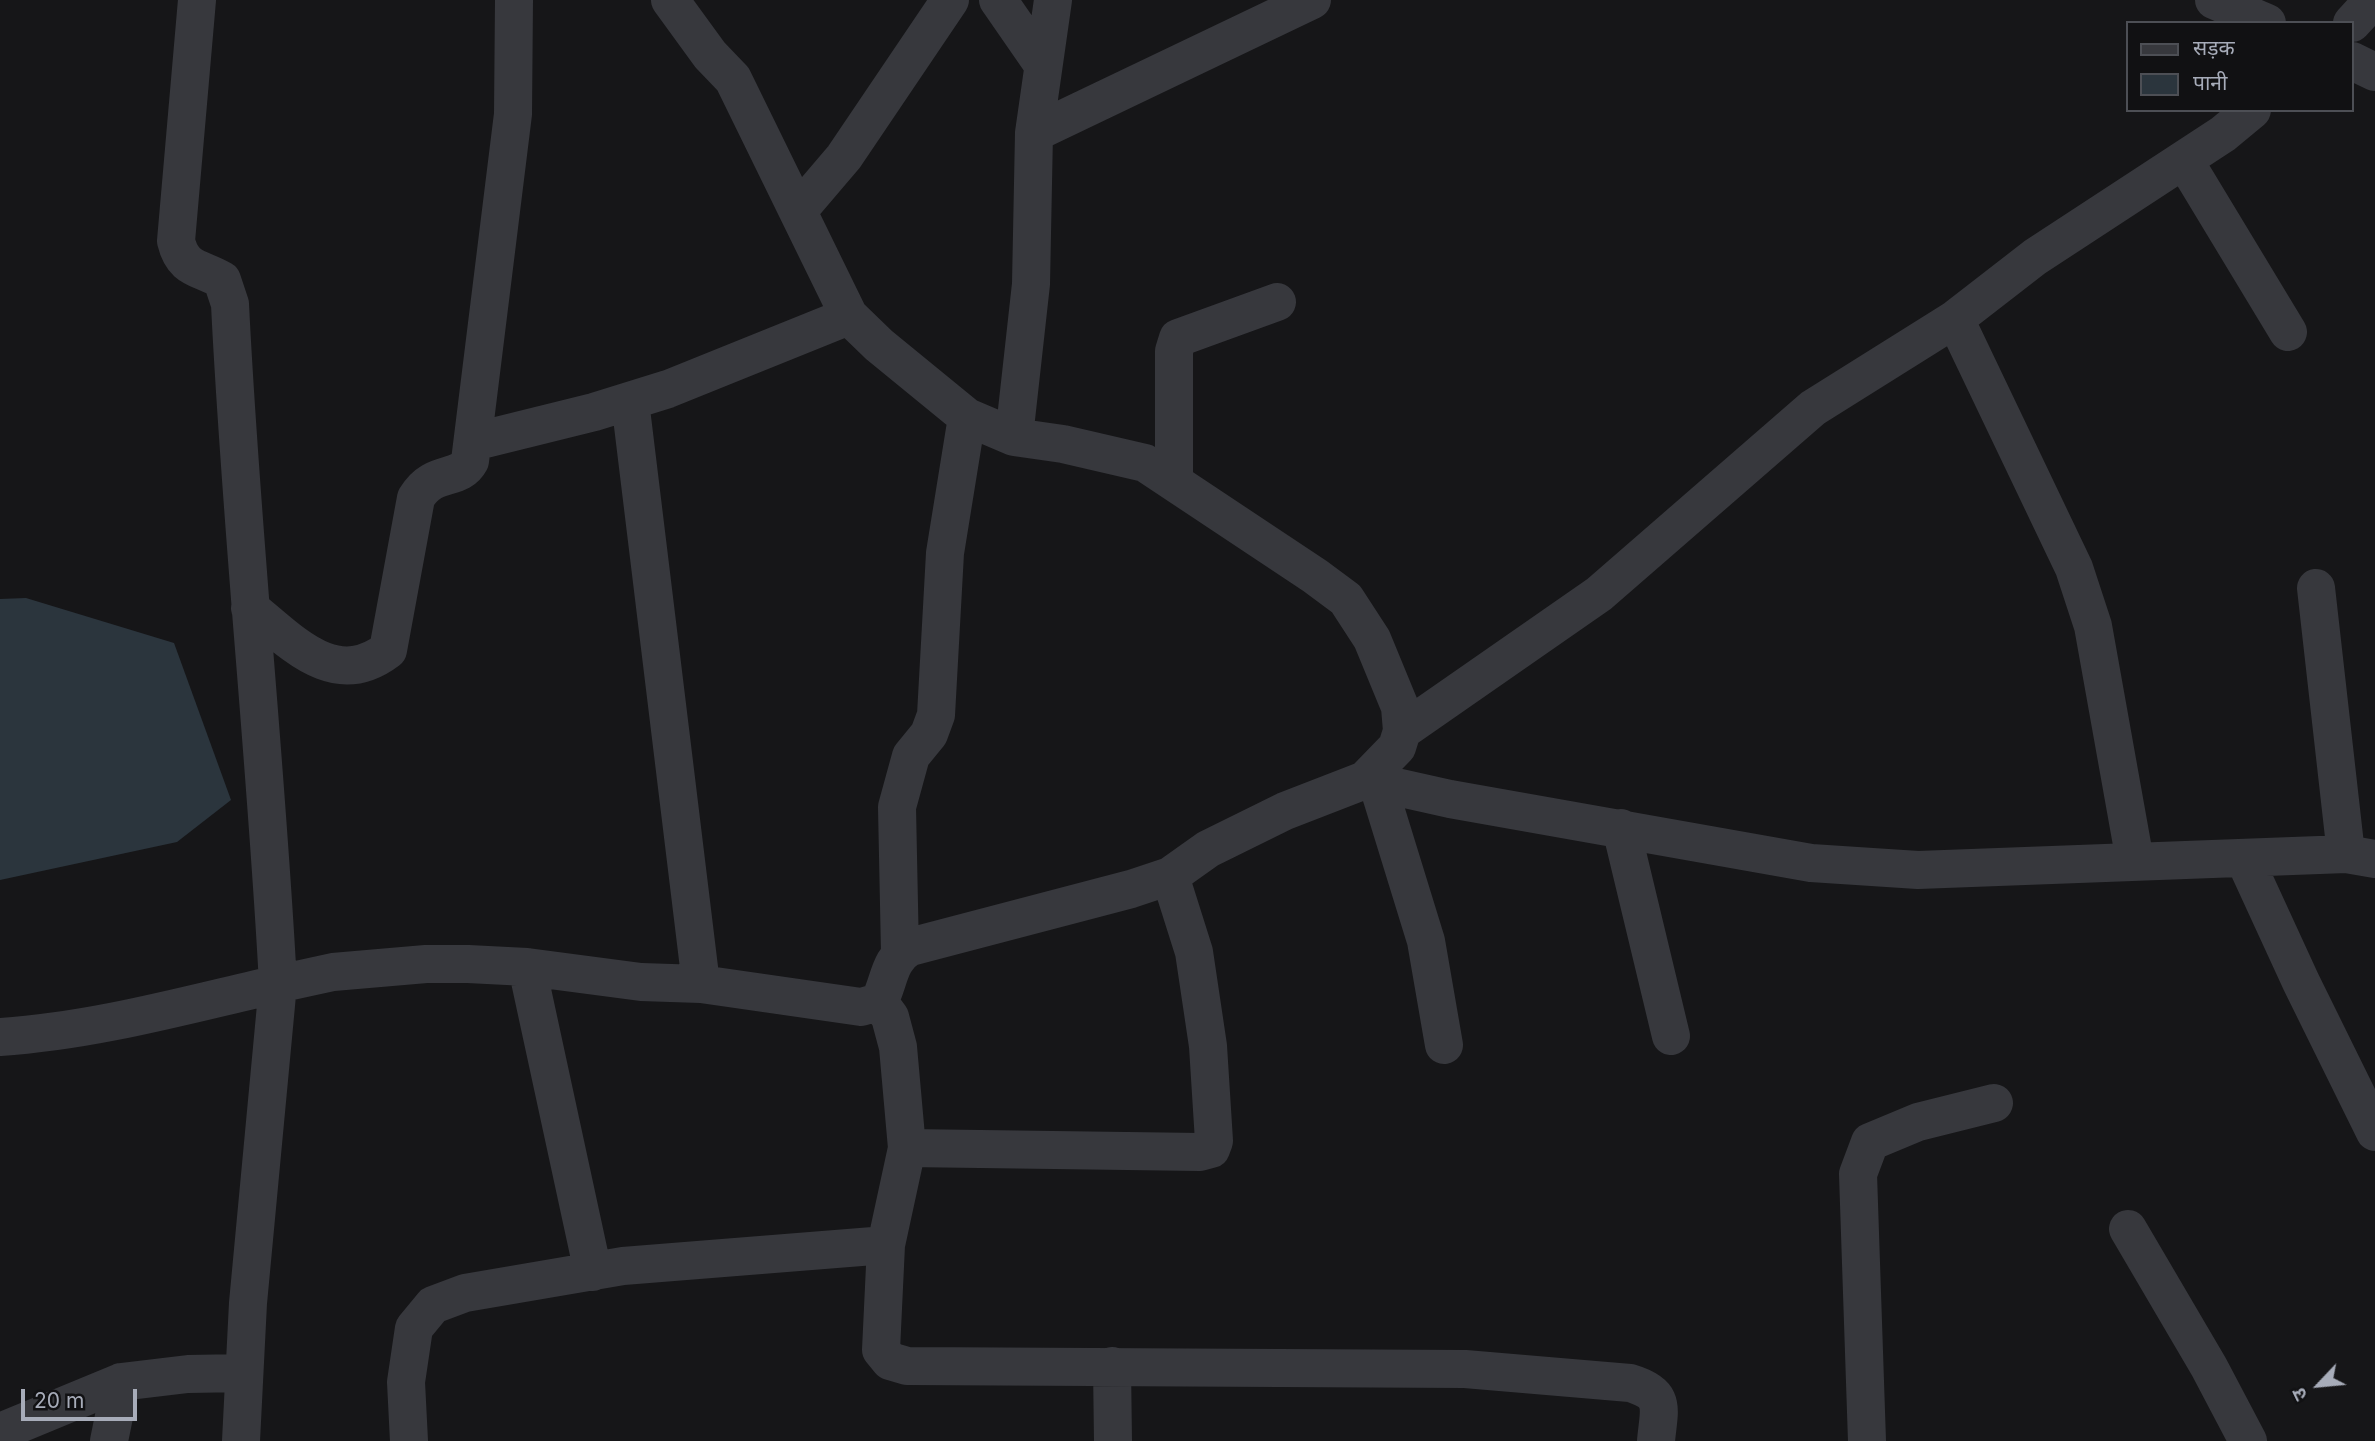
<!DOCTYPE html>
<meta charset="utf-8">
<style>
body{margin:0}
#map{position:relative;width:2375px;height:1441px;overflow:hidden;background:#161618;font-family:Inter,"Noto Sans Devanagari",sans-serif}
canvas{display:block}
.legend{position:absolute;left:2126px;top:21px;width:228px;height:91px;box-sizing:border-box;background:#111113;border:2px solid #4d4f55;margin:0;padding:9px 12px;list-style:none;font-size:21px;color:#a7acb9}
.legend li{display:flex;align-items:center;gap:14px;height:35px}
.legend b{width:35px;border:2px solid #4d4f55}
.north{position:absolute;left:2284px;top:1350px;width:70px;height:70px;-webkit-text-stroke:5px #111113;paint-order:stroke;rotate:244deg;font-size:19px;font-weight:700;line-height:28px;text-align:center;color:#a7acb9}
.north::after{content:'';display:block;margin:auto;width:24px;height:32px;background:#a7acb9;clip-path:polygon(50% 0,100% 100%,50% 72%,0 100%)}
.scale{position:absolute;left:21px;top:1389px;width:116px;height:32px;box-sizing:border-box;border:4px solid #a7acb9;border-top:0;padding-left:9px;font-size:21px;line-height:24px;white-space:nowrap;color:#a7acb9;-webkit-text-stroke:5px #111113;paint-order:stroke}
</style>
<div id="map">
<canvas width="2375" height="1441"></canvas>
<ul class="legend">
<li><b style="height:9px;background:#37383d"></b>सड़क</li>
<li><b style="height:19px;background:#2b353d"></b>पानी</li>
</ul>
<div class="north">उ</div>
<div class="scale">20 m</div>
</div>
<script>
const g = document.querySelector('canvas').getContext('2d');
g.lineJoin = 'round';
function fillPath(path, color) {
  g.fillStyle = color;
  g.fill(path, 'evenodd');
}
function strokePath(path, color, width, dash) {
  g.strokeStyle = color;
  g.lineWidth = width;
  g.lineCap = dash ? 'butt' : 'round';
  g.setLineDash(dash || []);
  g.stroke(path);
}
const water = new Path2D(`
 M26 598 174 643 231 800 177 842 0 880V599Z`);
const minor = new Path2D(`
 M197 0 176 241C183 270 199 267 222 280L230 304C241 531 266 757 278 984L333 972 426 964H468L527 967 641 982 701 984 861 1007 879 1002C890 981 888 960 910 947L1131 889 1170 876 1208 849 1285 811 1365 780 1397 747 1402 731 1400 707 1372 639 1346 599 1315 576 1145 463 1063 444 1014 437
 M670 0 710 55 733 79 849 316 879 345 967 417 1014 437 1031 284 1034 133
 M998 0 1043 65
 M1053 0 1034 133 1312 0
 M2214 0 2267 23
 M2352 23 2373 0
 M2352 61 2375 72
 M2184 160 2288 332
 M798 211 844 157 950 0
 M1955 319 2074 568 2093 626 2135 861
 M630 401 701 984
 M473 442 594 412 668 389 849 316
 M1174 481V351L1178 338 1277 302
 M2316 588 2346 854
 M250 608C291 641 334 691 388 650L416 498C434 468 459 482 470 461L513 114 514 0
 M1402 731 1599 594 1813 408 1955 319 2035 257 2223 134 2252 110
 M1365 780 1450 799 1811 863 1918 870 2346 854 2375 859
 M1377 782 1426 941 1444 1045
 M1621 828 1671 1036
 M2244 858 2301 982 2375 1132
 M900 953 897 807 911 756 929 734 936 715 945 553 967 417
 M527 967 593 1272
 M879 1002 890 1017 898 1047 907 1148 886 1245 881 1350 890 1361 907 1366 1465 1369 1630 1383C1667 1394 1659 1408 1656 1441
 M0 1037C94 1031 186 1005 278 984L248 1303 241 1441
 M907 1148 1200 1152 1211 1149 1214 1141 1208 1046 1194 952 1170 876
 M2128 1229 2209 1367 2248 1441
 M1112 1366 1113 1441
 M0 1432 121 1382 188 1374 244 1373
 M109 1441 121 1382
 M409 1441 406 1382 414 1328 433 1305 465 1293 623 1266 886 1245
 M1867 1441 1858 1174 1870 1142 1918 1122 1994 1103`);
fillPath(water, '#2b353d');
strokePath(minor, '#37383d', 38);
</script>
